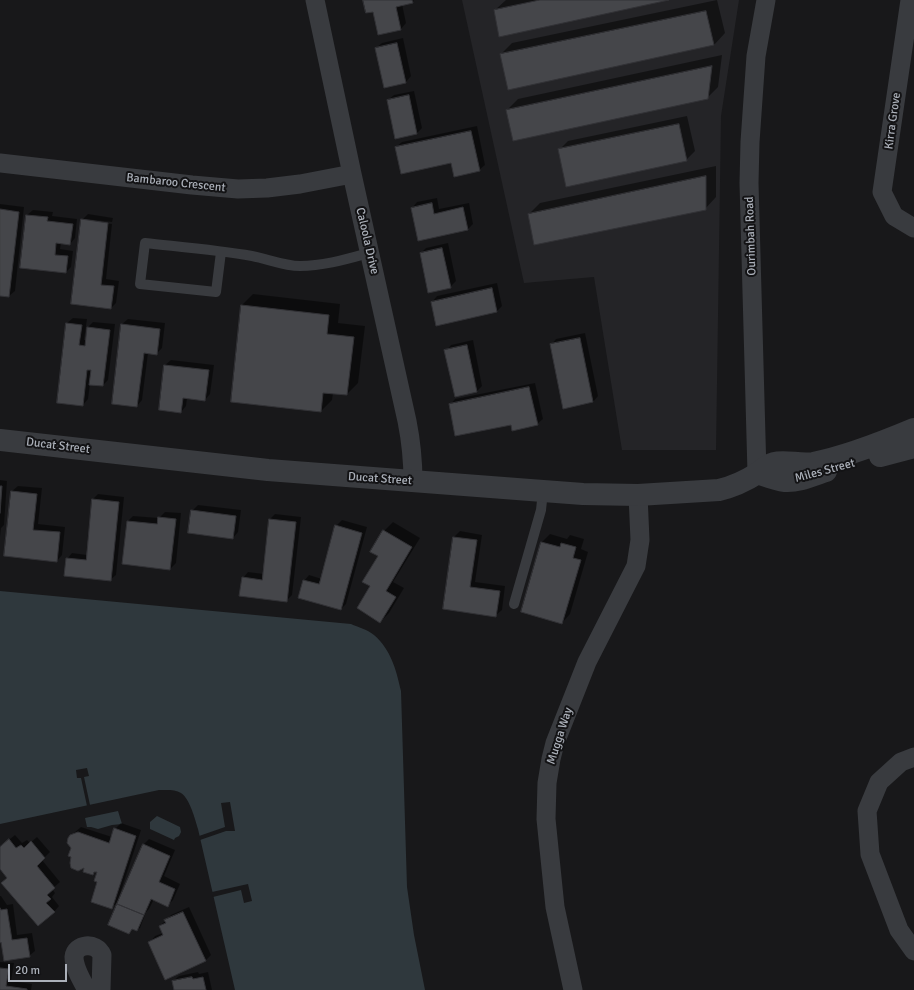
<!DOCTYPE html>
<style>
body{margin:0}
#map{position:relative;width:914px;height:990px;overflow:hidden;background:#18181a;font-family:Signika,sans-serif}
canvas{display:block}
.scale{position:absolute;left:8px;top:964px;width:59px;height:18px;box-sizing:border-box;border:2px solid #abb0b9;border-top:0;padding-left:5px;font-size:12px;line-height:14px;white-space:nowrap;color:#abb0b9;-webkit-text-stroke:3px #131315;paint-order:stroke}
</style>
<div id="map">
<canvas width="914" height="990"></canvas>
<div class="scale">20 m</div>
</div>
<script>
const g = document.querySelector('canvas').getContext('2d');
g.lineJoin = 'round';
function fillPath(path, color) {
  g.fillStyle = color;
  g.fill(path, 'evenodd');
}
function strokePath(path, color, width, dash) {
  g.strokeStyle = color;
  g.lineWidth = width;
  g.lineCap = dash ? 'butt' : 'round';
  g.setLineDash(dash || []);
  g.stroke(path);
}
function write(font, color, halo, rows, align = 'center') {
  g.font = font + ' Signika,sans-serif';
  g.lineWidth = 4;
  g.setLineDash([]);
  g.textBaseline = 'middle';
  g.strokeStyle = halo;
  g.fillStyle = color;
  for (const [text, x, y, turn = 0] of rows) {
    g.save();
    g.translate(x, y);
    g.rotate((+turn || 0) * Math.PI / 180);
    g.textAlign = isNaN(turn) ? turn : align;
    if (halo) g.strokeText(text, 0, 0);
    g.fillText(text, 0, 0);
    g.restore();
  }
}
const built = new Path2D(`
 M462 0H739L721 116 716 450H622L594 277 524 283Z`);
const water = new Path2D(`
 M0 591 351 624C358 627 368 630 374 635 391 650 396 669 401 691L407 887 414 935 425 990H235L198 829C195 819 190 799 181 793 175 789 166 790 159 790L0 824Z
 M118 811 122 824 112 825 98 829 91 827H87L85 818Z
 M157 816 180 827 181 832 179 836 175 838 174 840 150 829V822Z`);
const pier = new Path2D(`
 M87 768 89 776 84 777 90 805 87 806 81 778H77L76 770Z
 M230 802 235 831H226L200 840 199 836 225 827 221 803Z
 M248 884 252 901 244 903 241 890 213 897 212 892Z`);
const shadow = new Path2D(`
 M364 0H414L412 2 402 4 406 23 401 29 378 34 373 11Z
 M506 0H665L495 10Z
 M717 0 725 33 714 45 501 54 512 43Z
 M403 38 411 76 406 82 376 48 382 43Z
 M722 55 718 87 707 98 507 110 518 99Z
 M414 91 422 128 417 133 388 100 394 95Z
 M687 116 695 151 686 160 559 150 568 141Z
 M477 126 485 165 479 170 396 147 402 142Z
 M716 166V197L705 209 529 214 540 203Z
 M437 198 439 209 469 203 473 224 468 229 412 208 417 202Z
 M0 204 24 207 15 291 9 296 0 295Z
 M33 210 53 212 52 216 77 219 75 238 70 244 61 243 60 249 73 251 71 267 66 272 27 215Z
 M88 214 113 218 112 222 85 219V221L112 224 106 279 119 281 116 303 111 308 72 304 82 220Z
 M448 243 456 281 450 287 421 253 426 248Z
 M497 283 502 306 497 311 437 325 432 302 437 296Z
 M253 294 340 304 338 323 365 326 358 383 347 394 333 393 332 400 321 411 242 305Z
 M73 318 87 319 84 340H87L88 327 93 322 115 324 108 380 103 385 90 384 88 399 83 405 67 323Z
 M128 319 165 323 162 348 156 354 148 353 142 400 137 406 113 403 122 324Z
 M585 333 598 396 593 402 551 345 556 339Z
 M473 340 482 386 477 391 456 396 446 351 451 345Z
 M171 360 214 365 210 394 205 400 187 398 186 406 181 412 165 365Z
 M535 383 543 419 537 424 512 423 450 405 455 399Z
 M0 480 7 481 4 525 1 528 0 537Z
 M18 486 42 488 38 524 65 527 62 555 57 561 5 555 12 491Z
 M98 494 124 497 116 575 110 580 67 559 72 553 87 555 93 499Z
 M198 505 241 510 238 532 233 538 192 511Z
 M165 512 181 513 176 563 170 569 128 521 133 516 159 518Z
 M275 514 301 517 292 595 286 601 243 578 248 572 264 574 270 519Z
 M342 520 367 527 346 604 341 609 304 581 309 575 322 579 336 526Z
 M393 522 420 538 393 582 404 588 389 613 380 622 371 586 379 556 372 551 384 531Z
 M460 531 482 535 475 582 505 586 502 610 496 615 444 608 454 537Z
 M550 534 567 539 570 535 584 539 581 549 588 552 570 614 562 623 522 611 542 542Z
 M121 823 141 830 117 903 111 908 99 882 98 872 96 871 93 874 72 847 68 838 81 827 112 837 115 829Z
 M15 835 22 843 27 840 30 843 37 837 50 852 42 860 60 882 52 889 55 893 52 897 59 906 54 912 8 877 0 868V847Z
 M149 839 175 850 164 876 180 884 173 900 168 905 154 899 149 909 146 912 140 928 137 930 133 928 129 933 144 844Z
 M0 896H1L7 905 13 904 17 935 32 933 35 951 29 956 2 941 0 942Z
 M189 907 211 955 205 961 150 942 155 936 163 933 160 926 171 915Z
 M0 962 14 963 11 981 32 984 31 990H0Z
 M198 972 199 974 208 972 212 990H175L173 981 179 976Z`);
const building = new Path2D(`
 M363 0H412L413 3 396 7 401 30 378 35 373 12 366 13Z
 M540 0H669L499 37 494 10Z
 M706 11 714 45 508 90 500 54Z
 M397 43 406 83 384 88 375 48Z
 M712 66 708 99 513 141 506 110Z
 M409 95 417 134 395 139 387 100Z
 M679 124 687 161 566 187 558 149Z
 M471 131 480 171 454 177 451 163 401 174 395 147Z
 M706 176V210L534 245 528 214Z
 M432 203 434 214 463 207 468 230 418 241 411 208Z
 M0 209 19 212 9 297 0 296Z
 M26 215 48 217 47 221 73 224 70 245 56 243 55 255 68 256 66 273 20 268Z
 M81 219 108 223 101 285 114 286 111 309 71 304Z
 M442 248 451 288 428 293 420 253Z
 M492 288 497 312 436 326 431 302Z
 M241 305 329 315 327 334 354 337 347 395 323 393 321 412 231 402Z
 M66 323 82 325 79 345 85 346 87 327 110 330 103 386 89 385 91 370H87L83 406 57 403Z
 M121 324 160 329 157 355 144 353 137 407 112 404Z
 M580 338 593 402 563 409 550 344Z
 M467 345 477 392 455 397 444 350Z
 M164 365 209 370 205 401 183 398 181 413 159 410Z
 M529 387 538 425 512 431 511 425 455 436 449 404Z
 M0 486H2L0 513Z
 M11 491 37 494 33 530 60 532 57 562 4 556Z
 M92 499 119 502 111 581 64 576 66 558 86 560Z
 M191 510 236 516 233 539 188 533Z
 M158 517 176 519 170 570 122 564 127 521 157 524Z
 M269 519 296 522 287 602 239 596 242 577 262 580Z
 M335 525 362 533 341 610 298 598 303 580 319 584Z
 M383 530 412 547 386 591 396 597 380 623 357 608 370 586 362 582 378 556 370 552Z
 M453 537 477 540 470 587 500 591 496 617 443 609Z
 M541 542 560 547 561 543 576 547 573 558 581 560 562 624 521 612Z
 M114 828 136 836 112 909 91 902 97 882 94 881 97 872H94L93 875 83 872 84 868 78 871 71 868 70 863 71 857 68 856 71 848 67 843 68 838 70 835 78 832 109 843Z
 M9 839 16 848 21 845 24 848 31 841 45 858 37 866 55 888 47 895 51 899 46 903 55 912 38 926 1 883 7 878 0 869V847Z
 M143 844 170 856 159 882 175 889 168 907 151 899 144 915 117 904Z
 M117 904 144 915 137 931 132 929 129 934 108 925Z
 M0 908 1 910 7 909 12 940 27 938 30 957 4 961 1 942 0 943Z
 M183 912 206 961 165 980 148 942 163 935 159 926 166 923 164 920Z
 M0 968 9 969 6 986 27 989V990H0Z
 M192 977 193 979 203 977 206 990H174L172 981Z`);
const service = new Path2D(`
 M221 252 216 292 140 284 145 243C181 247 217 250 252 256 268 259 284 266 300 266 324 266 347 259 369 253
 M514 604 541 510 543 491`);
const minor = new Path2D(`
 M315 0 352 174 407 421C411 441 413 461 413 482
 M910 0 882 192 894 216 914 228
 M0 163 192 185 238 189 267 188 300 184 352 174
 M757 473 749 183 750 142 756 56 766 0
 M914 757 901 762 879 782 867 811 870 854 899 930 914 951
 M87 990C82 981 74 968 74 957 75 944 96 941 102 955L101 990
 M573 990 555 907 546 819 547 783 551 759 555 743 587 662 636 566 640 540 638 495`);
const tertiary = new Path2D(`
 M0 440 268 470 543 491 583 494 638 495 719 490C732 487 747 480 758 473 763 469 767 465 774 463 785 460 800 465 813 463 846 457 883 442 914 429
 M880 456 914 447
 M757 473C766 476 776 480 785 481 799 482 813 475 826 471`);
const streetNames = [
 ["Kirra Grove",893,121,-82],
 ["Bambaroo Crescent",176,183,6],
 ["Ourimbah Road",751,236,-92],
 ["Caloola Drive",367,241,77],
 ["Ducat Street",58,446,7],
 ["Miles Street",825,471,-15],
 ["Ducat Street",380,479,4],
 ["Mugga Way",560,736,-72]
];
fillPath(built, '#242427');
fillPath(water, '#2f383d');
fillPath(pier, '#18181a');
fillPath(shadow, '#0007');
fillPath(building, '#45464a');
strokePath(building, '#323236', 1);
strokePath(service, '#393b3f', 10);
strokePath(minor, '#393b3f', 19);
strokePath(tertiary, '#393b3f', 22);
write('12px', '#abb0b9', '#131315', streetNames);
</script>
